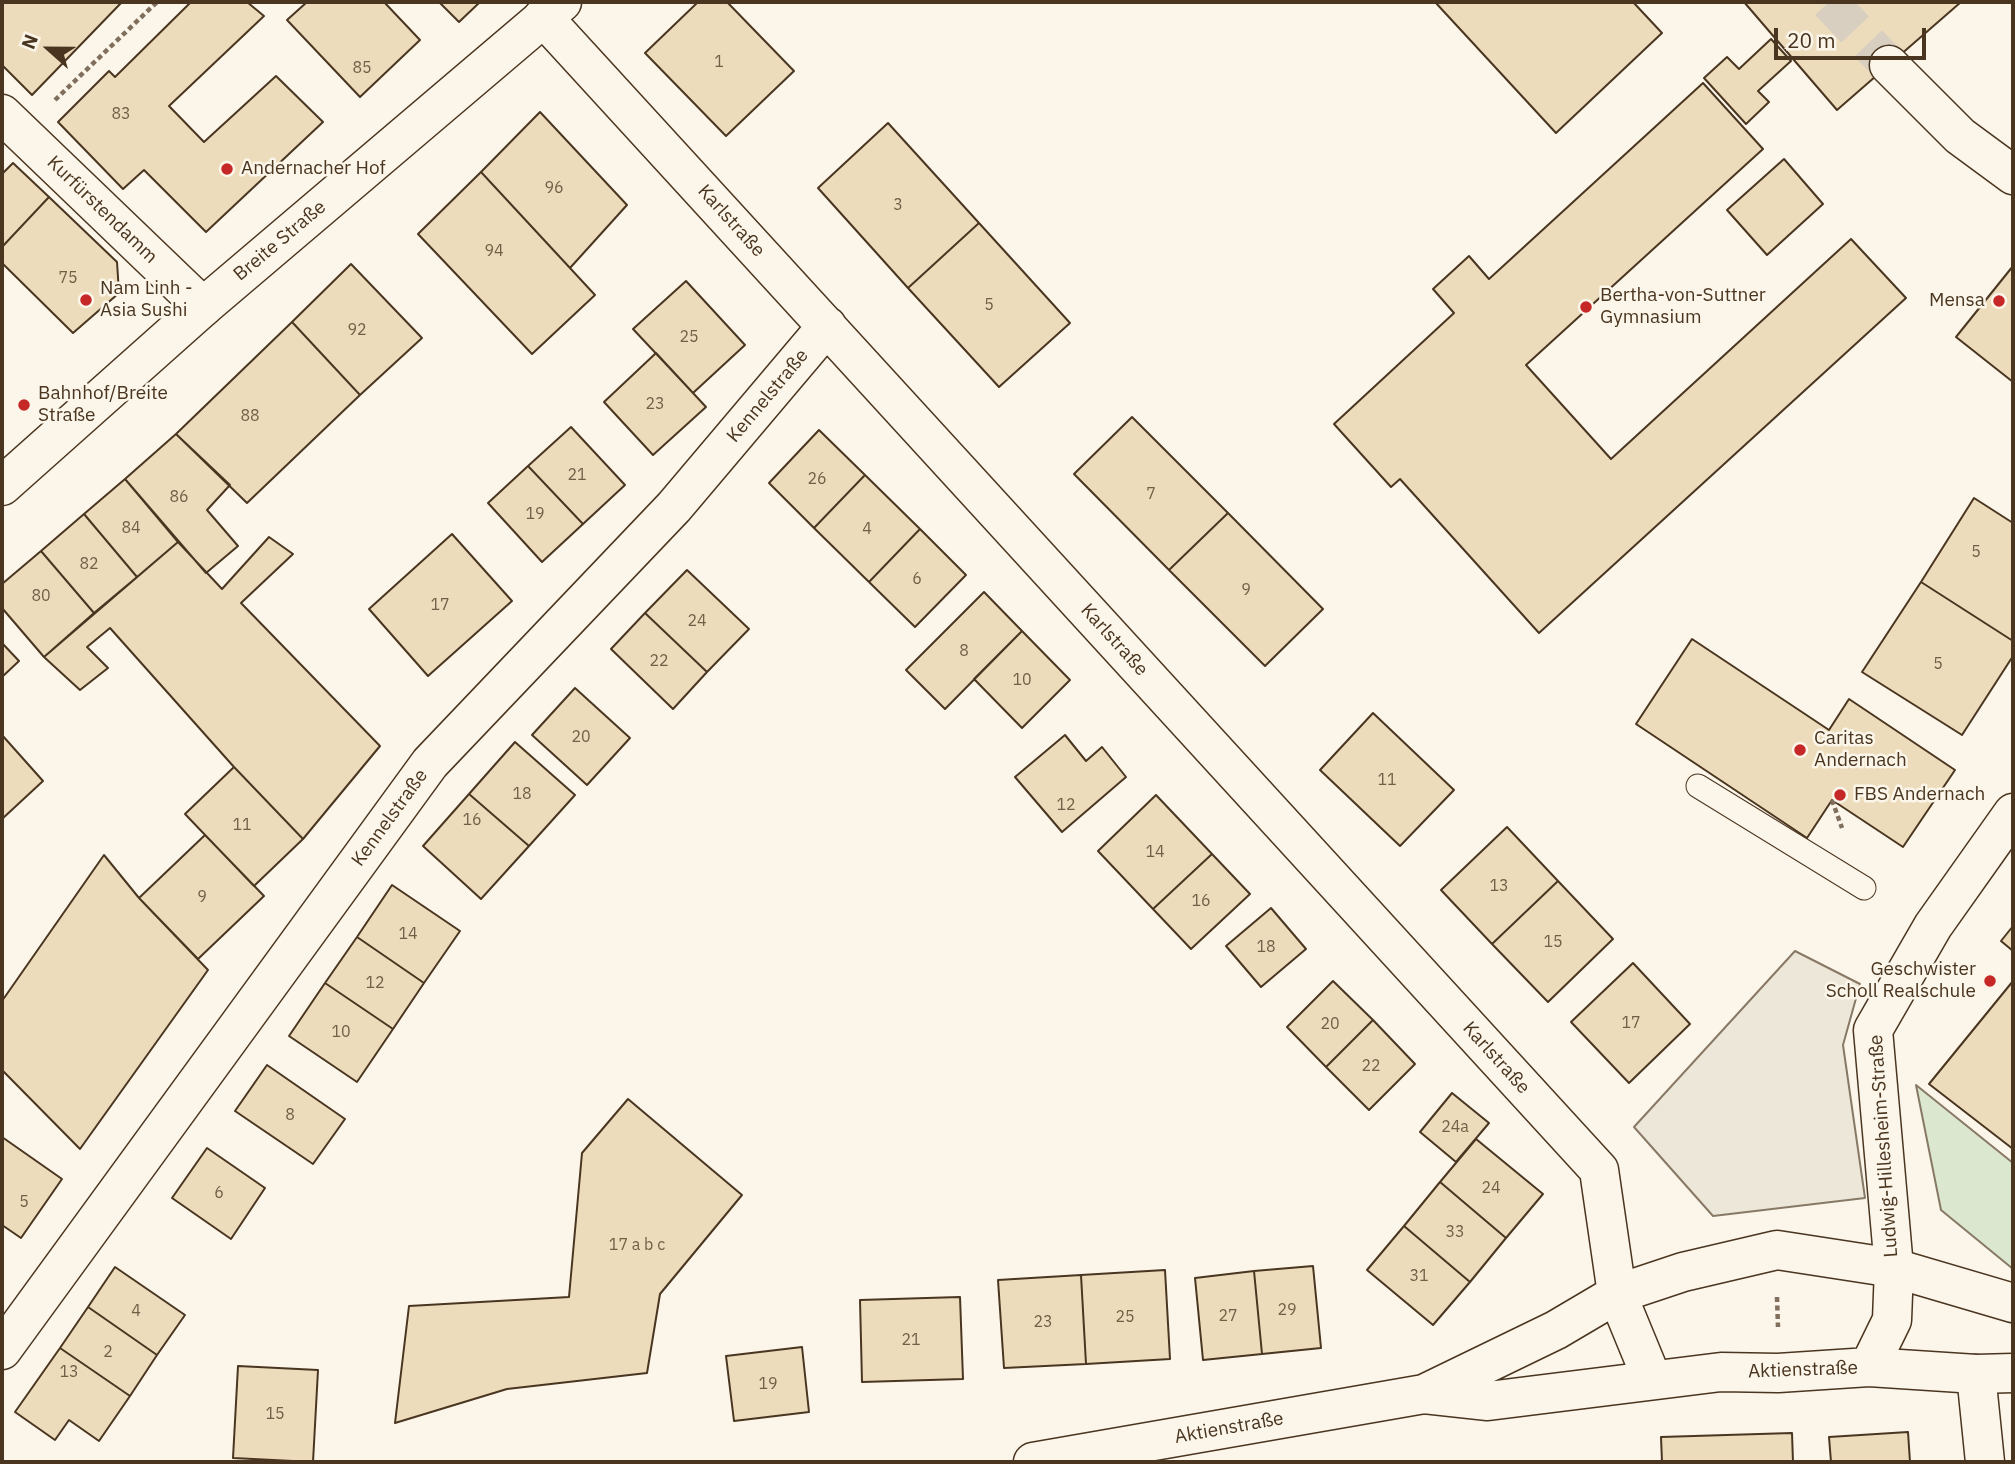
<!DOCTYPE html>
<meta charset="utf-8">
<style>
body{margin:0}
#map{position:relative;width:2015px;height:1464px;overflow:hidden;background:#fbf6e9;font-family:"IBM Plex Sans",sans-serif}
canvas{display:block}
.frame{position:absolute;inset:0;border:4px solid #4a3520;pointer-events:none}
.north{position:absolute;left:14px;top:14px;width:70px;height:70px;-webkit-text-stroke:5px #fbf6e9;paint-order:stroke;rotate:291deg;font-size:19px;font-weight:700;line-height:28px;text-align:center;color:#4a3520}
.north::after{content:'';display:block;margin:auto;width:24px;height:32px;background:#4a3520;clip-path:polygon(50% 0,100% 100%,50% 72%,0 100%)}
.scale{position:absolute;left:1774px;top:28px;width:152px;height:32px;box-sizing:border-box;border:4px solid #4a3520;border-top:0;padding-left:9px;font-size:21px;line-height:24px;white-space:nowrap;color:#4a3520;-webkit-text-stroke:5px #fbf6e9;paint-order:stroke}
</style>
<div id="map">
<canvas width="2015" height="1464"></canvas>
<div class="frame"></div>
<div class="north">N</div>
<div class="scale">20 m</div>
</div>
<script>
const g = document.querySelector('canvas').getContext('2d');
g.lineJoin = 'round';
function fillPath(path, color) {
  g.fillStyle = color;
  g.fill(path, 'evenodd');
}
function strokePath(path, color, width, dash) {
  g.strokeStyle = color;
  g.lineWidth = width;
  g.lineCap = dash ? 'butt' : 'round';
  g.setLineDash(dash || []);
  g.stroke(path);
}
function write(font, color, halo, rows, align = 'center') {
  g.font = font + ' "IBM Plex Sans",sans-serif';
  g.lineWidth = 5;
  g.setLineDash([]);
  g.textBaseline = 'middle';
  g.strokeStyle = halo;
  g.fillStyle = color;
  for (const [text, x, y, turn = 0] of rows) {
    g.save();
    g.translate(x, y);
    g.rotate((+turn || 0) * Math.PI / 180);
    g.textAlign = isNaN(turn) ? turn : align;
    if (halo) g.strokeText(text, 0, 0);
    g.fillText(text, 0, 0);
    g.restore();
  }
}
const green = new Path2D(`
 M1916 1085 2013 1163V1269L1941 1210Z`);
const parking = new Path2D(`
 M1795 951 1860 984 1843 1045 1865 1198 1713 1216 1634 1127Z`);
const building = new Path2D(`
 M2 2H122L32 95 2 65Z
 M191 2H247L264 16 169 106 204 142 276 76 323 122 206 232 144 170 123 189 58 122 109 71 115 77Z
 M307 2H384L420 40 360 97 287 20Z
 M439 2H480L459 22Z
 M698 2H727L794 71 726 136 645 53Z
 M1435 2H1633L1662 33 1556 133Z
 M1744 2H1961L1837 110Z
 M1771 39 1791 61 1758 91 1769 102 1746 124 1704 78 1727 57 1739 69Z
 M1703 83 1763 149 1526 365 1611 459 1851 239 1906 298 1539 633 1400 479 1391 487 1334 424 1454 313 1433 289 1469 256 1489 279Z
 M540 112 627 205 570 268 481 172Z
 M888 123 979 223 908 288 818 188Z
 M1784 159 1823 204 1767 255 1727 210Z
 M13 163 49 197 2 247V174Z
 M481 172 595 295 532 354 418 234Z
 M49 197 117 262 119 293 73 333 2 263V247Z
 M979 223 1070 323 999 387 908 288Z
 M351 264 422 338 360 395 292 322Z
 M2013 266V382L1956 337Z
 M686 281 745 345 693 393 633 329Z
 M292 322 360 395 247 503 176 434Z
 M656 353 706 407 653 455 604 402Z
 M1132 417 1228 513 1169 570 1074 474Z
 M571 427 625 485 583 524 528 466Z
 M819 430 865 475 814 528 769 483Z
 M176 434 230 485 207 510 238 546 206 573 125 479Z
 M528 466 583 524 542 562 488 503Z
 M865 475 920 529 869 582 814 528Z
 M125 479 178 542 137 577 84 514Z
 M1974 498 2013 523V641L1921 582Z
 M1228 513 1323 609 1265 666 1169 570Z
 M84 514 137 577 94 613 41 551Z
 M920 529 966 575 915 627 869 582Z
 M452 534 512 601 428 676 369 609Z
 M269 537 293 554 241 603 380 746 303 839 234 767 110 628 87 647 108 668 80 690 44 657 178 542 222 589Z
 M41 551 94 613 44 657 2 608V584Z
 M687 570 749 629 707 672 645 613Z
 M1921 582 2013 641V656L1962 735 1862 672Z
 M984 592 1022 631 945 709 906 670Z
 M645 613 707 672 673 709 611 649Z
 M1022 631 1070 680 1022 728 974 679Z
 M1692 639 1829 730 1849 699 1955 770 1903 847 1832 800 1807 838 1636 724Z
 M2 643 19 661 2 677Z
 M575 688 630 738 587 785 532 735Z
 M1373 713 1454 790 1400 846 1320 770Z
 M2 735 43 781 2 819Z
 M1065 735 1086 761 1102 747 1126 777 1062 832 1015 777Z
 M515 742 575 795 529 846 469 794Z
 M234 767 303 839 254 886 185 814Z
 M469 794 529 846 481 899 423 846Z
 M1156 795 1212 854 1153 909 1098 851Z
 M1507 827 1558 881 1492 944 1441 890Z
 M205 835 264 896 198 959 139 898Z
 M1212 854 1250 894 1191 949 1153 909Z
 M104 855 139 898 208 970 80 1149 2 1070V1001Z
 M1558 881 1613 939 1548 1002 1492 944Z
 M392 885 460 931 424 983 357 937Z
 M1271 908 1306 949 1261 987 1226 946Z
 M2013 926V951L2001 941Z
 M357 937 424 983 393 1029 325 983Z
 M1633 963 1690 1024 1629 1083 1571 1022Z
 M1333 981 1373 1020 1326 1067 1287 1027Z
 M2013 981V1149L1929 1084Z
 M325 983 393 1029 357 1082 289 1036Z
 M1373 1020 1415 1064 1369 1110 1326 1067Z
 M267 1065 345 1119 313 1164 235 1111Z
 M1452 1093 1489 1123 1456 1162 1420 1132Z
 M628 1099 742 1195 660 1294 647 1373 507 1389 395 1423 409 1306 569 1297 582 1153Z
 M2 1137 62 1179 21 1238 2 1225Z
 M1476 1139 1543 1194 1506 1238 1440 1182Z
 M207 1148 265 1188 231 1239 172 1198Z
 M1440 1182 1506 1238 1470 1282 1404 1226Z
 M1404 1226 1470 1282 1433 1325 1367 1270Z
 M1313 1266 1321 1348 1262 1354 1254 1271Z
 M115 1267 185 1315 157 1355 88 1307Z
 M1165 1270 1170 1359 1086 1364 1081 1275Z
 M1254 1271 1262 1354 1203 1360 1195 1278Z
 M1081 1275 1086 1364 1004 1368 998 1280Z
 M960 1297 963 1379 862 1382 860 1300Z
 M88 1307 157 1355 130 1396 60 1348Z
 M802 1347 809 1412 734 1421 726 1356Z
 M60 1348 130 1396 99 1441 69 1420 55 1440 15 1412Z
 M238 1366 318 1370 313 1462 233 1458Z
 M1908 1432 1910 1462H1831L1829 1437Z
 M1792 1433 1793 1462H1662L1661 1437Z`);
const streetTunnel = new Path2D(`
 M1829 2 1889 65`);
const path = new Path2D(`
 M55 100 157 2
 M1832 800 1842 828
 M1777 1297 1778 1327`);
const lane = new Path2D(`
 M1698 786 1864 888`);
const street = new Path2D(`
 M543 17 1599 1170 1617 1294 1652 1379
 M1889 65 1960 136 2013 175
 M2 114 203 307
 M1894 1268 1873 1030 1933 926 2013 813
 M2 1350 430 763 674 507 827 326
 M1976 1374 1985 1462`);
const secondary = new Path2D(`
 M2 486 203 307 562 2
 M1869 1367 1892 1320 1894 1268
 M1424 1394 1488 1401 1721 1372 1778 1373 1869 1367 1976 1374 2013 1373
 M1033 1462 1424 1394 1556 1330 1617 1294 1683 1272 1777 1250 1894 1268 2013 1303`);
const markers = [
 [227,169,7,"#c62828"],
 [86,300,7,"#c62828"],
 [1999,301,7,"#c62828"],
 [1586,307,7,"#c62828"],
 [24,405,7,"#c62828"],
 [1800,750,7,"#c62828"],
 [1840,795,7,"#c62828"],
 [1990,981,7,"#c62828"]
];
const numberNames = [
 ["1",719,62],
 ["85",362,68],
 ["83",121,114],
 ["96",554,188],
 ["3",898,205],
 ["94",494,251],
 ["75",68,278],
 ["5",989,305],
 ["92",357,330],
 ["25",689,337],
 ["23",655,404],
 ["88",250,416],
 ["21",577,475],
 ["26",817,479],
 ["7",1151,494],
 ["86",179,497],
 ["19",535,514],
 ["84",131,528],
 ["4",867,529],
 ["5",1976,552],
 ["82",89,564],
 ["6",917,579],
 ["9",1246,590],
 ["80",41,596],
 ["17",440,605],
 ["24",697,621],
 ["8",964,651],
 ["22",659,661],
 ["5",1938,664],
 ["10",1022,680],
 ["20",581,737],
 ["11",1387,780],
 ["18",522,794],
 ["12",1066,805],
 ["16",472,820],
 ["11",242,825],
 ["14",1155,852],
 ["13",1499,886],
 ["9",202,897],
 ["16",1201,901],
 ["14",408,934],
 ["15",1553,942],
 ["18",1266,947],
 ["12",375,983],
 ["17",1631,1023],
 ["20",1330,1024],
 ["10",341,1032],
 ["22",1371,1066],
 ["8",290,1115],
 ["24a",1455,1127],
 ["24",1491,1188],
 ["6",219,1193],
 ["5",24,1202],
 ["33",1455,1232],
 ["17 a b c",637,1245],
 ["31",1419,1276],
 ["29",1287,1310],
 ["4",136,1311],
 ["27",1228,1316],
 ["25",1125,1317],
 ["23",1043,1322],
 ["21",911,1340],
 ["2",108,1352],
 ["13",69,1372],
 ["19",768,1384],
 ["15",275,1414]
];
const poiNames = [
 ["Andernacher Hof",241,169],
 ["Nam Linh -",100,289],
 ["Asia Sushi",100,311],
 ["Bertha-von-Suttner",1600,296],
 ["Gymnasium",1600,318],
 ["Mensa",1985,301,"right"],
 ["Bahnhof/Breite",38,394],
 ["Straße",38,416],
 ["Caritas",1814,739],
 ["Andernach",1814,761],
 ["FBS Andernach",1854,795],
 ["Geschwister",1976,970,"right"],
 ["Scholl Realschule",1976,992,"right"]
];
const streetNames = [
 ["Kurfürstendamm",102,210,44],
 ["Karlstraße",731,221,48],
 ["Breite Straße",280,241,-40],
 ["Kennelstraße",768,396,-50],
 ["Karlstraße",1114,640,48],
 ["Kennelstraße",390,818,-54],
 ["Karlstraße",1496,1058,48],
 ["Ludwig-Hillesheim-Straße",1884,1146,-94],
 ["Aktienstraße",1803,1370,-2],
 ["Aktienstraße",1229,1428,-10]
];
fillPath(green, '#dce7d0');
strokePath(green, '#887966', 2);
fillPath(parking, '#ede7d9');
strokePath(parking, '#887966', 2);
fillPath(building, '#ecdcbc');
strokePath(building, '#4a3520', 2);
strokePath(streetTunnel, '#d8cfc1', 38, [38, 19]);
strokePath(lane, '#4a3520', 25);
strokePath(street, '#4a3520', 41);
strokePath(secondary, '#4a3520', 41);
strokePath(path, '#7f6f5c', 4.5, [5, 3.5]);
strokePath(lane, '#fbf6e9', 23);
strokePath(street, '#fbf6e9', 38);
strokePath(secondary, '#fbf6e9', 38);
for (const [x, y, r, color] of markers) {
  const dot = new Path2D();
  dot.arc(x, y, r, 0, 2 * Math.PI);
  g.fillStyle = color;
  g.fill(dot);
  strokePath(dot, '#fbf6e9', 2.5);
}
write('16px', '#725f47', null, numberNames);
write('19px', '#4a3520', '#fbf6e9', poiNames, 'left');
write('19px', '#4a3520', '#fbf6e9', streetNames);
</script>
